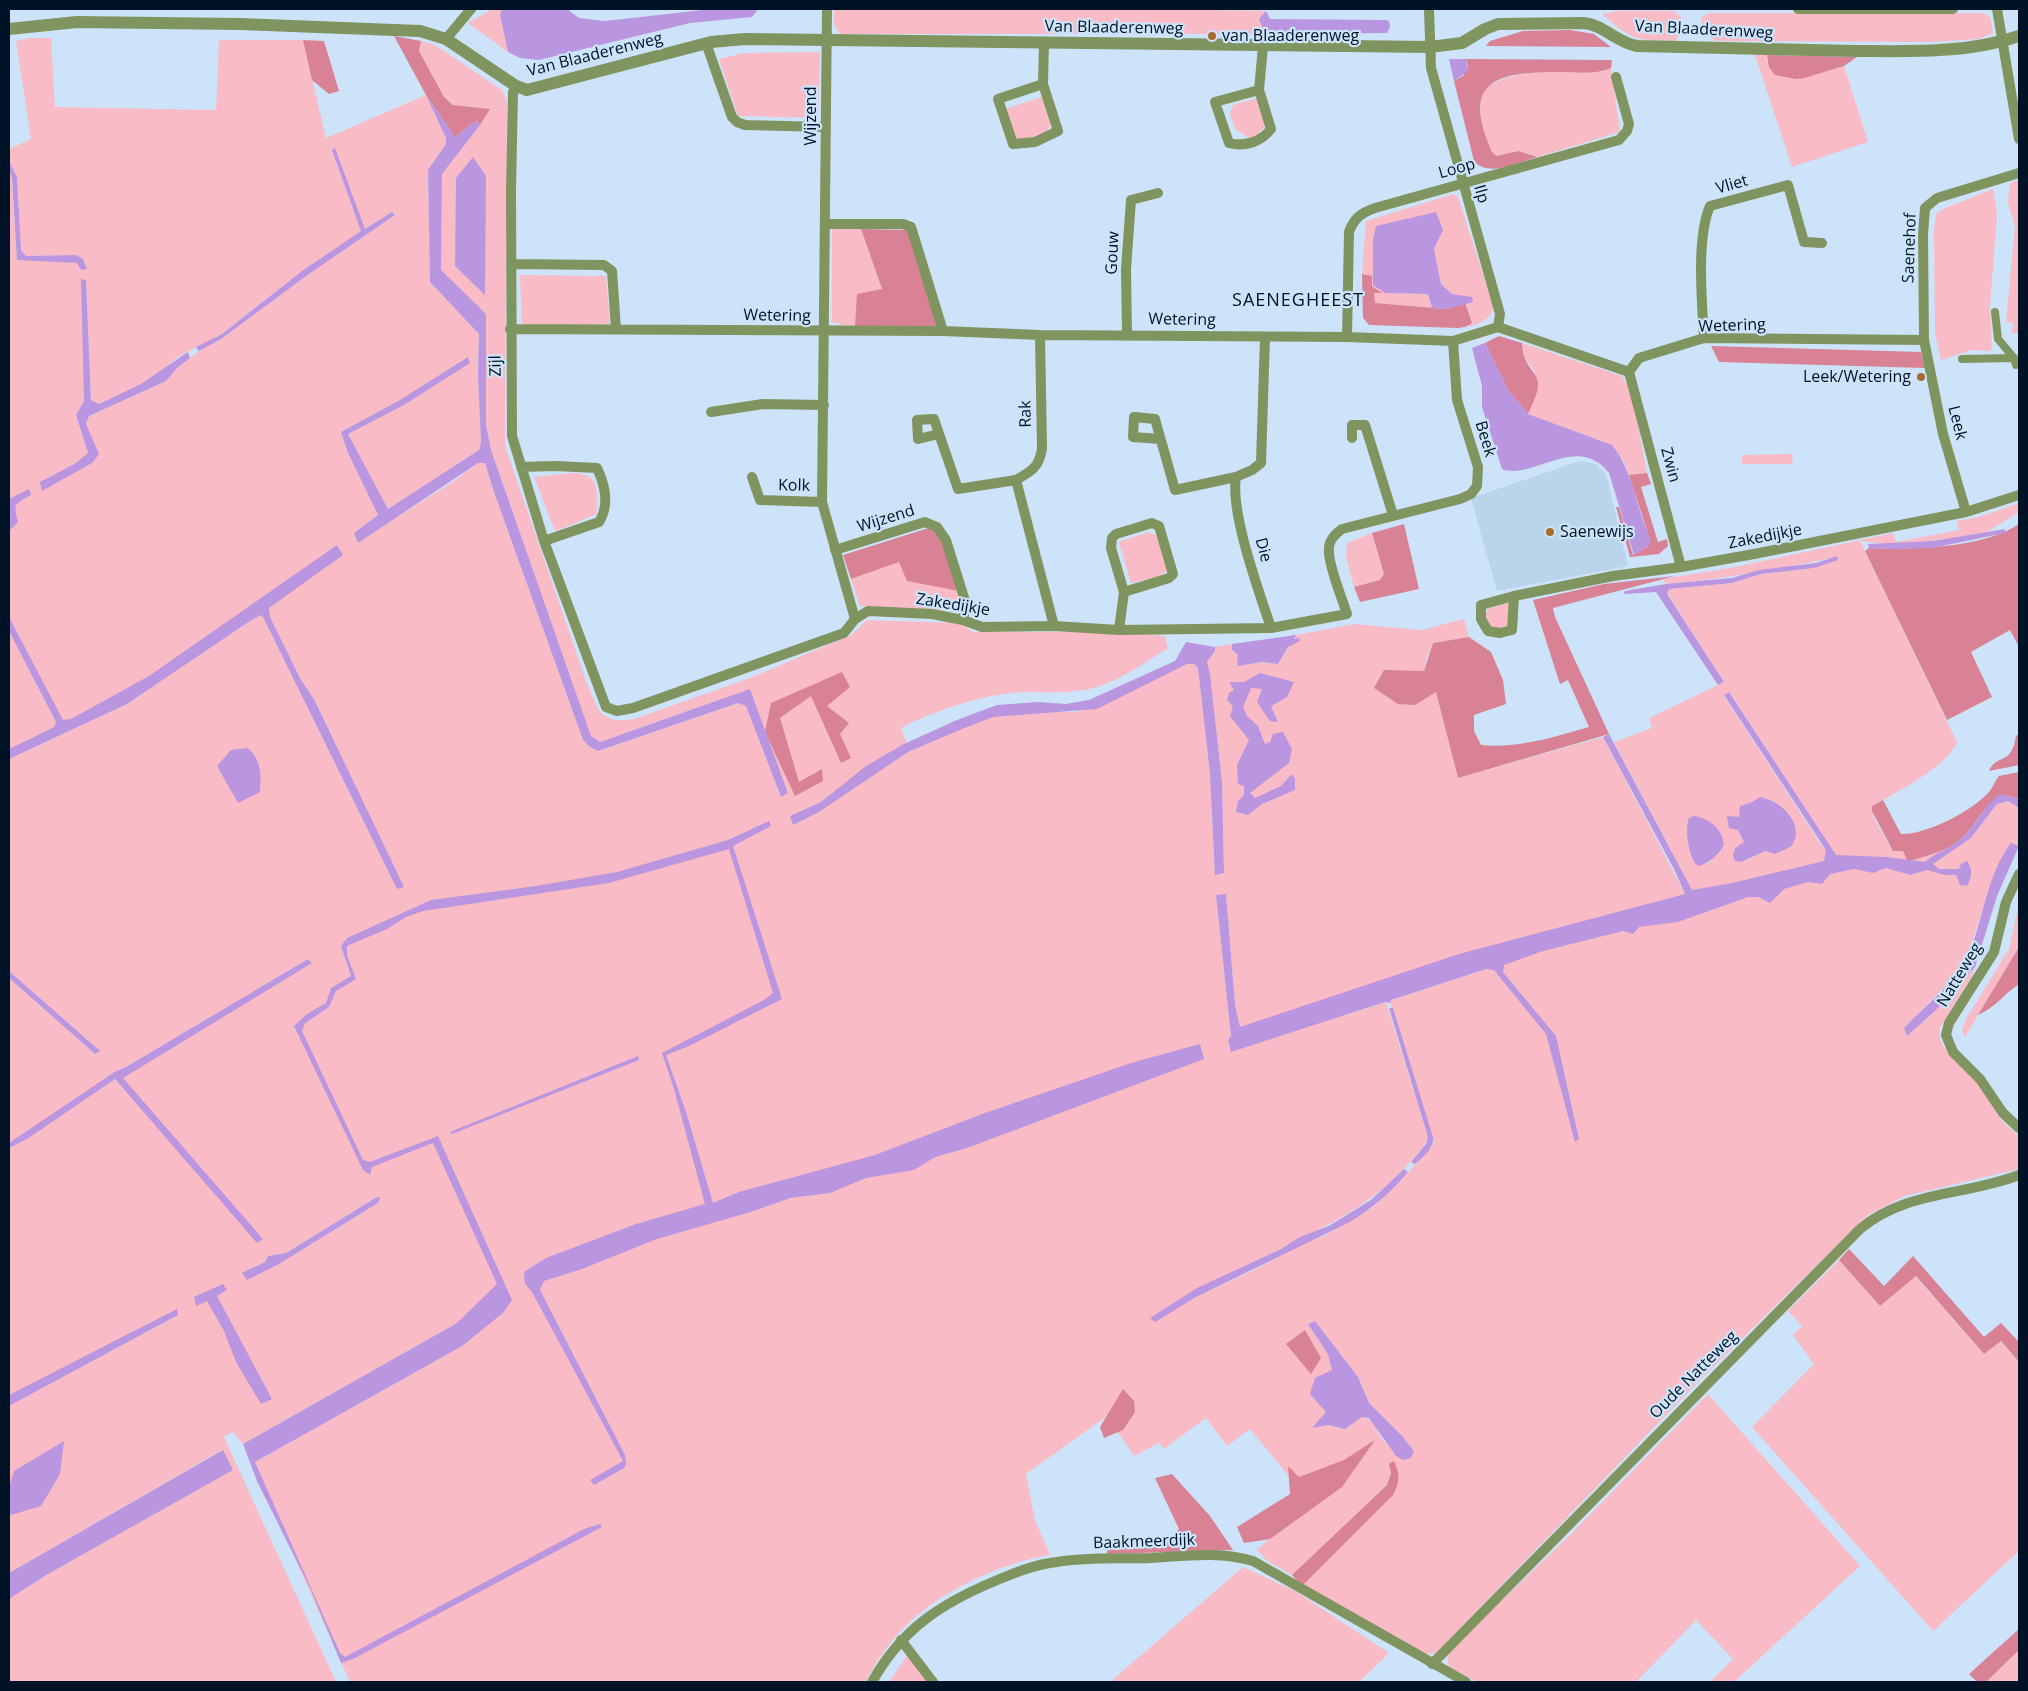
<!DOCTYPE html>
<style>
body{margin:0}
#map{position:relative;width:2028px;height:1691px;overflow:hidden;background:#cce3f9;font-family:"Open Sans",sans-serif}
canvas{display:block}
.frame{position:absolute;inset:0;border:10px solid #001225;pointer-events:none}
</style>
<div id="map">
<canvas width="2028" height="1691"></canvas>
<div class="frame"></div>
</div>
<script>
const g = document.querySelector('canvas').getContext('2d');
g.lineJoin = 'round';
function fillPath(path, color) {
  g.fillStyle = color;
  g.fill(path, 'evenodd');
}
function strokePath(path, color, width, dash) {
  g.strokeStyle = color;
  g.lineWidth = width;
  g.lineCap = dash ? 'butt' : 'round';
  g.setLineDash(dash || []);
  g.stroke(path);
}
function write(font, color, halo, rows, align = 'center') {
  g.font = font + ' "Open Sans",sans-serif';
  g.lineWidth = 4.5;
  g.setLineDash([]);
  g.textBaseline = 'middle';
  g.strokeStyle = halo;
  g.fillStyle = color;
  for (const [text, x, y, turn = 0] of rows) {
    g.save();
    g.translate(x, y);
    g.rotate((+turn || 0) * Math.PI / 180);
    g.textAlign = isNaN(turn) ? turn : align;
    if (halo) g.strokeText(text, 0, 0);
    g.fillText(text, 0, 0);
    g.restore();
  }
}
const built = new Path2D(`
 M1580 461 1596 464 1606 474 1628 566 1497 591 1471 498Z`);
const green = new Path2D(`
 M492 9H502L500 15 508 52 468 23Z
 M834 9H1152L1266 11 1262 15 1261 29 1264 34H840L834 24Z
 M1618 11H1674L1681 17 1683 31 1675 41C1636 40 1632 41 1602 14Z
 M1709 13H1983L1990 17 1993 33 1978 39 1932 42 1716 41 1704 33 1701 17Z
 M31 38H51L55 107 216 110 219 40H303L326 138 426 95 446 137V144L428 170 430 282 479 334 478 375 481 443 479 450 388 509 347 434 404 405 400 400 341 432 348 453 378 515 354 533 358 542 454 481 478 463H485L494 492 583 740 590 747 599 751 738 703 746 706 781 797 788 793 750 689 600 742 591 737 491 450 486 425V314L441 271 442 174 490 109 454 105 444 97 419 51 421 41 432 44 443 50 503 91 507 104 505 446 586 681C598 709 599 725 634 719L750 678 851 635 867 620 960 623 973 632H1120L1165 636 1168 648C1144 663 1121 680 1094 688 1067 695 1038 691 1010 693 976 697 931 712 901 728L907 743 957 720 1032 712H1076L1187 664H1195L1198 668 1210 774 1215 875 1224 873 1222 782 1210 674 1207 662 1215 651V647L1232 644V650L1246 665 1262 662 1278 664 1296 635 1354 624 1422 630 1464 619 1469 637 1433 643 1427 657 1424 671 1374 688C1404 708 1405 710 1436 692L1458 778 1603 737 1685 894 1692 890 1614 742 1652 728 1649 718 1724 682 1667 593 1669 589 1732 583 1761 574 1814 568 1832 558C1778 569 1722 579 1666 584L1663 579 1735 567 1893 533 1896 542 1959 530 1957 521 1979 517 2019 503V512L1989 531 1961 537 1896 545 1860 541 1957 742C1947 767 1895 793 1872 806L1874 818 1892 850 1903 851 1909 862 1971 838 1997 804 2008 801 2019 808V845L2004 852 1986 899 1968 954 1949 982 1904 1028 1907 1036 1936 1010 1975 967 1971 978 1940 1028V1039L1945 1049 1974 1077 2002 1121 2019 1136V1169L1905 1196 1868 1215 1697 1383 1436 1653 1424 1654 1302 1586 1393 1495 1391 1473 1387 1485 1292 1575 1266 1560 1257 1550 1310 1502 1250 1429 1227 1446 1206 1418 1164 1449 1159 1443 1134 1456 1107 1416 1026 1474 1035 1520 1050 1555C997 1563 925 1598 892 1641 881 1654 873 1668 865 1682H350L294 1556 257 1481 253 1463 462 1346 497 1285 457 1323 243 1444 233 1432 224 1437 336 1682H9V1599L48 1574 232 1470 222 1450 9 1573V1512L12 1515 9 1488V1406L178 1315 9 1398V978L95 1054 100 1051 9 971V759L127 704 253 619 262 615 397 889 403 887 314 699 301 680 264 606 63 729 9 620V169L12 177 17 260 76 255 26 256 21 250 17 177 9 161V149L31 139 16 41ZM332 150 365 229 392 212 395 215 309 274 221 339 199 351 177 368 166 381 89 416 86 424 92 463 40 482 76 463 88 453 76 415 84 401 86 280 91 400 99 404 141 384 163 370 176 358 222 334 302 271 359 233 361 230ZM1730 693 1835 854 1822 846 1724 696ZM1752 802 1775 854 1765 851 1741 862 1745 843C1735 825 1738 820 1747 803ZM1687 823 1723 847 1707 864 1693 861ZM1226 894 1235 1005 1240 1028 1486 969 1391 1000 1390 1003 1434 1143 1398 1184 1373 1207 1324 1236 1306 1242 1260 1267 1196 1297 1155 1321C1184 1304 1212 1284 1242 1268 1302 1237 1365 1214 1411 1161 1417 1154 1425 1147 1428 1137L1386 1002 1231 1051 1228 1040 1231 1036 1216 895ZM308 959 311 963 122 1078 198 1173 115 1079 35 1130 116 1071 126 1067ZM377 1197 378 1203 279 1264 243 1274 265 1262 268 1256 286 1253ZM1315 1321 1358 1377 1369 1403 1403 1437 1414 1451 1411 1458C1403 1453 1389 1448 1383 1440 1375 1431 1377 1420 1362 1417L1344 1429 1328 1425 1313 1427 1327 1412 1332 1370 1328 1354 1308 1324Z
 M820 52 818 118 738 116 719 59 743 53Z
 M1755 55H1767V62L1796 79 1844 66 1868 142 1792 167Z
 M1611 68 1620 132 1537 157 1519 151 1496 156 1492 152C1482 131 1476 110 1485 88 1511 71 1542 72 1572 72 1585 73 1599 74 1611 68Z
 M1042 97 1051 124 1047 131 1024 141 1015 138 1005 109Z
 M1257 98 1265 126 1256 137 1249 138 1235 129 1230 114 1233 105Z
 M2019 180V333H2012L2013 323 2006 322 2015 227 2008 202 2010 183Z
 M1993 189 1997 214 1990 306 1992 348 1989 351 1972 350 1941 360 1935 334 1934 231 1936 214 1943 209Z
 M1453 194 1458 197 1493 305C1494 319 1478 325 1465 327L1472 322 1465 302H1472L1452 294 1441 284 1434 249 1443 229 1385 293 1428 294 1432 308 1374 303 1373 293H1381L1372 286 1371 276 1362 274 1366 221Z
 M832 228 861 229 882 289 855 328 832 322Z
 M520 275 606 276 610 324 522 328Z
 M1522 343 1622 376 1631 391 1647 473 1629 475 1624 462 1612 445 1528 414 1535 399V372L1525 359Z
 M1793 454 1792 464H1742V455Z
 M572 473C602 474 596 491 597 514L555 531 534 477Z
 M1148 532 1158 536 1167 571 1158 577 1131 583 1119 542Z
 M1372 533 1384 574 1380 580 1354 587 1346 557 1347 543Z
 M900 561 959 591 963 605 961 612 860 606 851 579Z
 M1511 602 1507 626 1500 630 1489 627 1485 616 1488 609Z
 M9 631 56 722 54 727 9 749Z
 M2019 903V947L1965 1037 1962 1030 1966 1019 2009 949Z
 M1839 1260 1880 1306 1915 1276 1984 1354 2000 1341 2019 1362V1551L1933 1631 1752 1427 1814 1364 1793 1335 1802 1326 1788 1311Z
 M1708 1394 1860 1566 1734 1682H1710L1733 1659 1696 1620 1636 1682H1478L1449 1668 1447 1653 1570 1535Z
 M1243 1567 1295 1591 1389 1653 1359 1682H1110Z
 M2019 1650V1682H1986Z
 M908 1654 929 1682H889Z`);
const forest = new Path2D(`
 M1570 30 1594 34 1611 47 1486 46 1490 41 1523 31Z
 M394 36 421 41 419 51 444 97 453 105 490 109 480 125 476 121 455 137 426 95Z
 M303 40 324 41 339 91 329 94 312 80Z
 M1767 55 1857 57 1844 66 1804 78 1796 79 1775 75 1769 67Z
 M1466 59 1612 60 1611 68C1596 75 1577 72 1561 72 1497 72 1460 79 1492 152L1496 156 1519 151 1537 157C1519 162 1489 178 1474 161L1454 81 1463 76 1468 66Z
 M861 229 909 230 937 328H855L857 294 882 289Z
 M1362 274 1372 276V286L1382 293H1374L1375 303 1446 309 1465 302 1472 323 1465 327 1458 328 1369 325 1363 318Z
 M1499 336 1522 343C1524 381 1553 366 1528 414L1508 390 1485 343Z
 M1711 346 1921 352 1925 368 1719 362Z
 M1647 473 1651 484 1641 487 1658 542 1667 539 1668 546 1659 554 1630 557 1616 507H1619L1633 555 1647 547 1650 540 1629 475Z
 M1404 524 1419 589 1360 602 1354 587 1380 580 1384 574 1372 533Z
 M2019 524V647L2010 630 1971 652 1992 697 1947 720 1865 551 1869 548C1913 550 1983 548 2019 524Z
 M935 526 947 538 959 591 907 581 899 562 851 579 843 555Z
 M1675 576 1553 608 1555 617 1609 734 1458 778 1436 692 1415 705 1398 704 1374 688 1384 670 1424 671 1433 643 1469 637 1491 652 1503 680 1506 704 1474 715V731L1481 745C1517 749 1554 737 1589 727L1568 680 1560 684 1533 600 1604 584Z
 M842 672 850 687 827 706 849 723 840 734 851 758 841 763 811 696 780 718 799 782 822 769 823 781 795 796 765 732 771 703Z
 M2019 734V765L1989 771C1998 752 2011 767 2016 736Z
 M2019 772V799L2004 795C1982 805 1980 820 1964 836 1950 851 1927 855 1908 862L1903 851H1893L1872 811V806L1883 800 1901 834C1926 835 1972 811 1988 793 1993 788 1994 782 1999 776Z
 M2019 947V984C2004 994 1995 1008 1978 1015Z
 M1849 1249 1884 1286 1913 1256 1984 1337 2001 1323 2019 1342V1362L2001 1341 1984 1354 1916 1276 1880 1306 1839 1260Z
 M1305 1330 1321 1358 1311 1374 1286 1344Z
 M1123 1389 1134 1401 1135 1412 1123 1430 1104 1438 1100 1427Z
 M1375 1440 1342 1487 1270 1539 1244 1543 1237 1527 1290 1494 1288 1466 1299 1477 1344 1460Z
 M1394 1461C1400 1474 1400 1482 1393 1495L1302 1586 1292 1575 1387 1485 1391 1473 1389 1464Z
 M1172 1474 1210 1516 1233 1550 1107 1554 1108 1541 1165 1543 1179 1529 1155 1478Z
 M2019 1629V1650L1986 1682H1977L1969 1674Z`);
const water = new Path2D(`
 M502 9H567L579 18 605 21 712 9H755L757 11 752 17 690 23 539 60 520 58 508 52 500 15Z
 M1266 11 1270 19 1385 20 1389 21 1390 27 1387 33 1265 34 1259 19Z
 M1449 59H1466L1468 71 1454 81Z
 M426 95 455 137 476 121 480 125 442 174 441 270 486 314V425L491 450 591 736 600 742 750 689 788 793 781 797 746 706 738 703 598 751 590 747 583 740 494 492 485 463H478L358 543 354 533 378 515 348 453 341 432 400 400 468 357 470 363 404 405 348 434 388 509 479 450 481 443 478 375 479 334 430 282 428 170 446 144V138Z
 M335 148 365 229 392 212 395 215 309 274 221 339 199 351 196 347 222 334 302 271 361 231 332 150Z
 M473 157 486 176 485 295 455 266 456 178Z
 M9 161 17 177 21 250 26 256 76 255 83 259 87 269 81 270 77 263 17 260 12 178 9 169Z
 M1436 212 1443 230 1434 249 1441 284 1452 294 1472 297 1473 302 1446 309 1432 308 1428 294 1385 293 1373 285V240L1376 226Z
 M81 279 86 280 91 400 99 404 141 384 188 352 190 358 177 368 166 381 89 416 86 424 99 454 92 463 42 491 40 482 76 463 88 453 76 415 84 401Z
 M1485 343 1508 390 1528 414 1612 445C1634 472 1636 509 1651 540L1647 547 1634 555 1609 473C1577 432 1533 481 1502 469L1482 407V386L1472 348Z
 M29 489 31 495C15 504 13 503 18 522L9 531V499Z
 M2005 529V533L1932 548 1895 549 1869 548 1868 544 1933 541Z
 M337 545 343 555 269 608 270 617 301 680 314 699 404 887 397 889 262 615 253 619 127 704 9 759V749L54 727 56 722 9 631V617L63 720 71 719 149 676Z
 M1837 556 1838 560 1814 568 1761 574 1732 583 1669 589 1667 594 1724 682 1718 685 1656 592 1624 594 1625 591 1666 584 1732 578 1759 570 1816 563Z
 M1296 635 1294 639 1299 638 1300 641 1288 647 1278 664 1262 662 1238 666 1237 654 1232 650V644Z
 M1186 642 1215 647V651L1207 662 1210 674 1222 782 1224 873 1215 875 1210 774 1198 668 1194 664H1187L1097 709 993 717 962 729 908 752 819 812 793 825 790 816 821 802 866 766 902 745 957 720 997 705 1038 702 1066 704 1089 700 1175 661Z
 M1260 673 1294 682 1287 697 1271 706 1278 722 1270 721 1257 702 1262 689 1251 688 1243 707 1247 716 1258 726 1265 744 1270 742 1273 734 1283 732 1292 749 1289 763 1250 793 1255 798 1281 786 1292 774 1295 779V790L1262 804 1248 815 1236 812 1238 801 1244 795V786L1238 784 1237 765 1249 740 1230 716 1233 706 1227 700 1229 693 1234 690 1229 682H1244Z
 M1729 692 1836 855 1887 857 1925 862C1937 851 1953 848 1964 836 1978 823 1984 805 2000 794L2019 799V808L2008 801 1997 804 1971 838 1933 864 1939 869H1959L1961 864 1967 861C1973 869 1972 877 1967 886L1960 885 1956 875H1945L1927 870 1910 875 1886 868 1873 873 1854 869 1830 874 1822 884 1808 882 1784 889 1770 903 1759 897H1748L1678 922 1639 927 1633 934 1623 931 1543 951 1504 965 1503 972 1556 1036 1579 1139 1575 1142 1546 1034 1494 970 1486 969 1391 1000 1390 1003 1385 1002 1231 1052 1228 1040 1231 1036 1216 895 1226 894 1235 1005 1240 1027 1459 954 1685 894 1674 869 1603 737 1609 734 1692 890 1732 883 1824 861 1826 850 1724 695Z
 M247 748C262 759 261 775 260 792L238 803 217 766 231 750Z
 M1760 797C1777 800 1797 816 1796 835 1796 838 1793 843 1792 846L1775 854 1765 851 1741 862 1735 861 1733 856 1735 848 1744 842 1738 830 1729 828 1727 816 1739 817 1740 806 1752 802Z
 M1694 816C1710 819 1721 827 1724 844 1720 854 1709 863 1699 866 1689 863 1684 827 1689 818Z
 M769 821 771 826 733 846 782 999 689 1046 666 1055 687 1115 713 1203 739 1192 875 1155 985 1113 1131 1063 1200 1044 1204 1059 967 1148 935 1157 914 1170 866 1178 830 1193 790 1198 754 1211 657 1239 582 1269 544 1281 540 1290 625 1455 626 1464 624 1468 594 1485 590 1480 623 1461 532 1292 525 1284 524 1272 546 1258 636 1224 705 1204 674 1089 662 1053 764 1000 773 993 729 849 609 883 423 911 406 917 387 929 347 946V955L356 979 336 991 329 1007 305 1023 302 1031 363 1160 370 1162 438 1136 512 1300 503 1313 462 1346 255 1462 340 1653 345 1657 584 1529 600 1524 602 1527 353 1659 341 1663 310 1588 257 1481 243 1444 457 1323 497 1284 433 1143 372 1167 370 1175 363 1170 294 1026 307 1014 326 1003 331 988 351 976 341 946 347 938 431 900 536 886 617 872 728 840Z
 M2011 843 2019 846 1997 896 1975 967 1936 1010 1907 1036 1904 1028C1924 1007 1958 980 1969 953 1984 917 1987 874 2011 843Z
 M308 959 312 963 123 1078 263 1239 257 1243 115 1079 27 1139 9 1148V1143L116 1071 126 1067Z
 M9 971 100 1051 95 1054 9 978Z
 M1389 1008H1393L1433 1137C1434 1149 1423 1157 1415 1164L1411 1162 1426 1144 1428 1137Z
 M638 1056 639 1060 452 1134 450 1132Z
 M1404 1169 1408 1172C1391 1193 1372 1208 1350 1222L1196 1297 1155 1322 1150 1318 1197 1288 1279 1250 1300 1237 1329 1226 1371 1200Z
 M377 1197H380L378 1203 279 1264 247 1280 242 1273 265 1262 268 1256 286 1253Z
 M223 1284 227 1290 217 1296 272 1399 261 1404 236 1362 224 1331 207 1301 196 1306 194 1297Z
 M177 1309 178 1315 9 1406V1395Z
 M1315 1321 1358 1377 1369 1403 1403 1437 1414 1451 1411 1458 1403 1460 1396 1456 1369 1418 1362 1417 1345 1429 1328 1425 1312 1428 1326 1412 1310 1394 1315 1378 1332 1370 1328 1354 1308 1324Z
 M64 1441 60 1474 41 1506 11 1515 9 1512V1488L14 1471Z
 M223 1450 233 1470 48 1574 9 1599V1573Z`);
const pedestrian = new Path2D(`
 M1995 312 1998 339 2014 358 2016 365
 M1962 359 2014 358`);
const minor = new Path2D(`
 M827 9 822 502 855 619
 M1429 9 1431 68 1500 314 1498 327
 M1798 9H1953
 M1997 9 2019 139
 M446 39 471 9
 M706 43 732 117 737 122 745 125 825 127
 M1043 84 1058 131 1035 142 1013 144 998 99 1043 84 1044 43
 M516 86 513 92 511 191 512 436 544 541 606 707 617 711 633 708 844 633 855 619 868 611 932 614 963 620 982 627 1054 626 1119 630 1271 628 1347 614C1342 598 1329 567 1329 552 1328 541 1334 535 1342 529L1460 499 1471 494 1477 486 1478 467 1457 400 1453 341
 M1259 90 1271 129C1261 142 1245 147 1229 143L1215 102 1259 90 1263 46
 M827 224H903L911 227 943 331
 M511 264 604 265 612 271 616 329
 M510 329 943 331 1040 335 1347 337 1453 341 1498 327 1629 372 1639 358 1704 338 1924 340
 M1127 334 1126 269 1131 200 1158 193
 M1040 335 1042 449C1039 467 1032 471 1016 480L1054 626
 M1265 337 1261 463 1252 470 1236 477C1230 513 1259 591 1271 628
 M1347 337 1349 232C1354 218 1361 213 1375 208L1619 140 1627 131 1629 124 1616 77
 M1704 338C1702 303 1696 238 1710 206L1788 185 1804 242 1822 243
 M1629 372 1681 567
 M711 412 763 404 824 405
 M939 434 918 439 917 420 934 419 958 489 1016 480
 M1352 438V425H1365L1393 515
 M1160 439 1133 437 1134 417 1155 419 1175 490 1236 477
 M521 467 555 466 597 468C605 485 610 505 599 522L544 541
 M752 477 760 500 822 502
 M1966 512 1943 434 1924 340 1923 234 1925 208 1937 198 2019 173
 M835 550 925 522 937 527 946 540 966 604 963 620
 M1514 596 1512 630 1500 633 1488 631 1481 619V605L1514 596 1613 576 1681 567 1754 554 1966 512 2019 495
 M1119 630 1124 592 1111 548 1112 538 1116 534 1152 523 1159 526 1173 574 1169 578 1124 592
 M2019 874 2006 902 1994 952 1949 1023 1946 1035 1953 1052 1980 1079 2003 1113 2019 1128
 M901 1640 933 1682
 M1432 1664 1860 1229C1907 1190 1965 1196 2019 1175
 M872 1682C902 1629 940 1604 995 1581 1014 1573 1036 1564 1057 1562 1088 1557 1120 1559 1151 1558 1185 1556 1220 1551 1253 1561L1466 1682`);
const tertiary = new Path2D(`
 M9 29 77 22 240 24 420 31 446 39 516 86 527 90 711 42 745 39 1430 47 1462 43 1485 29 1498 24 1583 23C1603 24 1617 43 1637 46 1709 48 1781 50 1854 51 1909 51 1966 54 2019 36`);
const markers = [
 [1212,36,5,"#a46b2a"],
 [1921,377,5,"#a46b2a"],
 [1550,532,5,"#a46b2a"]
];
const streetNames = [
 ["Van Blaaderenweg",1114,28,1],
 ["Van Blaaderenweg",1704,30,3],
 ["Van Blaaderenweg",595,55,-14],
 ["Wijzend",811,116,-90],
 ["Loop",1457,169,-16],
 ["Vliet",1732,185,-16],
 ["Ilp",1481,194,74],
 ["Saenehof",1910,248,-88],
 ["Gouw",1113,253,-87],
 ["Wetering",777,316,1],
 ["Wetering",1182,320,1],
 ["Wetering",1732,326,-2],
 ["Zijl",496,366,-91],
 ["Rak",1026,414,-91],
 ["Leek",1957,423,76],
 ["Beek",1485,439,73],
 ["Zwin",1670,465,75],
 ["Kolk",794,486,1],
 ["Wijzend",886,519,-17],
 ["Zakedijkje",1765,537,-11],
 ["Die",1263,550,76],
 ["Zakedijkje",953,605,9],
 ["Natteweg",1960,975,-59],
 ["Oude Natteweg",1694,1375,-45],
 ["Baakmeerdijk",1144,1542,-2]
];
const poiNames = [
 ["van Blaaderenweg",1222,36],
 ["Leek/Wetering",1911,377,"right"],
 ["Saenewijs",1560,532]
];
const neighbourhoodNames = [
 ["SAENEGHEEST",1298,301]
];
fillPath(built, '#bad4ec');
fillPath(green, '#f9bcc7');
fillPath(forest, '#d98195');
fillPath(water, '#b996df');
strokePath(pedestrian, '#809460', 8);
strokePath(minor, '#809460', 10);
strokePath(tertiary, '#809460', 12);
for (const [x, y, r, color] of markers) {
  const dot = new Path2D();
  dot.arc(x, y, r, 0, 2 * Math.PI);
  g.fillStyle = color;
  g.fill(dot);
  strokePath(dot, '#cce3f9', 2);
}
write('16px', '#001225', '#cce3f9', streetNames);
write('16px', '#001225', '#cce3f9', poiNames, 'left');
g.letterSpacing = '1px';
write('18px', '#001225', '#cce3f9', neighbourhoodNames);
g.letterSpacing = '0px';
</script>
